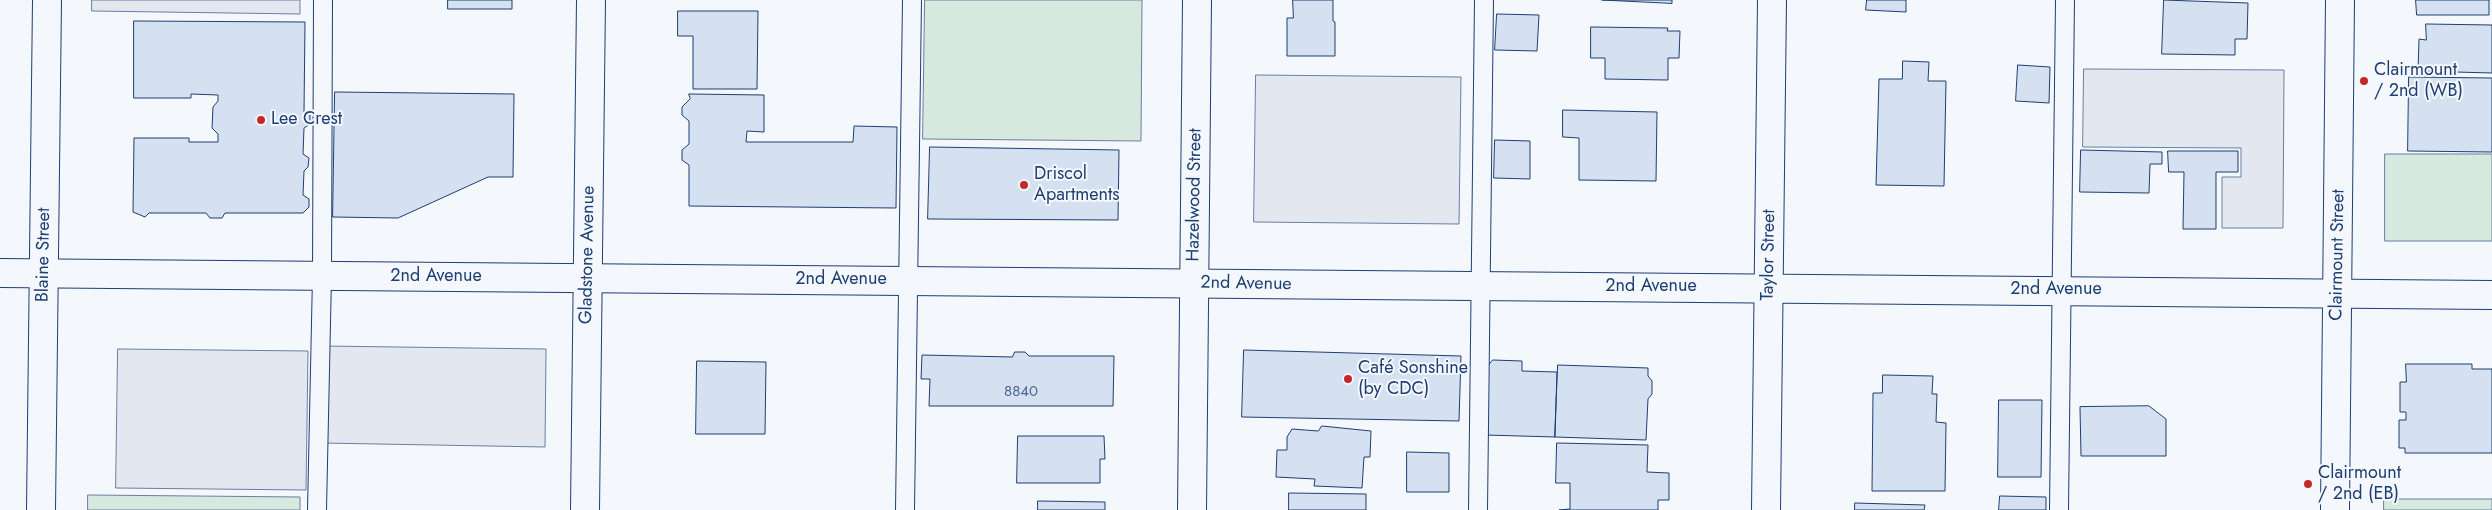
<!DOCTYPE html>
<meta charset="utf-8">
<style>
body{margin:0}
canvas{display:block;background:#f4f7fb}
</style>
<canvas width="2492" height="510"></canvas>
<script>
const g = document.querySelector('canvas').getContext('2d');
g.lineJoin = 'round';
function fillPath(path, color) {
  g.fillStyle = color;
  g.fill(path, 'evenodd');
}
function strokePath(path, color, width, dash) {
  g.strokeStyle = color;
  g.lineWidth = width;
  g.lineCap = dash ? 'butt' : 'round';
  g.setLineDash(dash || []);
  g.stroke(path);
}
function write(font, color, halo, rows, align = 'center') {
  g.font = font + ' Jost,sans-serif';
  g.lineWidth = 4;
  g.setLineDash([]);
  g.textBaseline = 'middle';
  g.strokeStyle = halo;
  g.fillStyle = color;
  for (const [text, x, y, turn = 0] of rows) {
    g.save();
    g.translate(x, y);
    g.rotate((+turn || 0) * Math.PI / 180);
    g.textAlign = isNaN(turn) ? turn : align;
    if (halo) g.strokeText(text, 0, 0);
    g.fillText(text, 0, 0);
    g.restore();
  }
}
const green = new Path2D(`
 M925 0H1142L1141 141 923 139Z
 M2385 154H2492V241H2385Z
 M88 495 300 497V510H88Z
 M2384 499H2492V510H2384Z`);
const parking = new Path2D(`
 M92 0H300V14L92 11Z
 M2084 69 2284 70 2283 228H2222V177H2241V148L2083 147Z
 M1256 75 1461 77 1459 224 1254 222Z
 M323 346 546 349 545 447 321 443Z
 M118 349 308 351 306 490 116 488Z`);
const building = new Path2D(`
 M448 0H512V9H448Z
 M1293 0H1333V21L1335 22V56H1287V18H1293Z
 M1602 0H1672V3Z
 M1867 0H1906V12L1866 10Z
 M2164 0 2248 3 2247 39H2235V55L2162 54Z
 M2416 0H2489V15H2417Z
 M678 11H758L757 89H693V36H678Z
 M1497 14 1539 15 1537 51 1495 50Z
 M134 21 305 22 304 112 310 115V124L304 128 303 154 309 158 308 167 304 171 303 195 309 199V207L303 213H225L222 218H210L206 213H149L145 217 133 212 134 138H189V142H218V134L212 128 213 107 218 101V95L191 94V98H134Z
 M2426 24 2492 25V73L2418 71 2419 39 2426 40Z
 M1591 27 1668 28 1667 31H1680L1679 58H1668V80L1605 79V58H1591Z
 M1903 61 1929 62 1928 81H1946L1944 186 1876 185 1879 79H1902Z
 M2018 65 2050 67 2049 103 2016 101Z
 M2409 77 2492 78V152L2408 151Z
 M335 92 514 94 513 177H488L398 218 333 217Z
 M689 94 764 95V132L747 131 746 142H853L854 126 897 127 896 208 689 206V165L682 160V150L689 144V121L682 115V107L690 99Z
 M1563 110 1657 112 1656 181 1579 180V138L1563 137Z
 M1495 140 1530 141V179L1494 178Z
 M930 147 1119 150 1118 220 928 219Z
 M2081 150 2162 152V164H2150L2149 193 2080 192Z
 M2168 151H2238V172H2216V229H2183L2184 172H2169Z
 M1244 350 1461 356 1459 421 1242 417Z
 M1015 352H1025L1029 356H1114L1113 406H929L930 379H921L922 355 1012 357Z
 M1493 360 1522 361V371L1557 372 1555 437 1485 435 1487 367Z
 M697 361 766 362 765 434H696Z
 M2406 364H2472V369H2492V453H2405V448H2399V420H2406V412H2400V382H2406Z
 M1558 365 1648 368V376L1652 381V394L1648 399 1646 440 1555 437Z
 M1883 375 1933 376 1932 394H1937L1936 422 1946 423 1945 491H1872L1873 393H1882Z
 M1999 400H2042L2041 477H1998Z
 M2149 406 2166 419V456H2081L2080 407Z
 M1322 426 1371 431 1370 457H1364L1362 488 1314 486 1315 479 1276 477 1277 450H1287V437L1292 429 1318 431Z
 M1018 436H1104L1105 459H1100V483H1017Z
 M1557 443 1648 445 1647 472 1669 473V500H1658V510H1559L1570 509V483H1556Z
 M1407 452 1449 453V492H1407Z
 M1289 493 1366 494V510H1289Z
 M2000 496 2046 497V510H1999Z
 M1038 501 1105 502V510H1038Z
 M1855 503 1925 505 1924 510H1855Z`);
const lane = new Path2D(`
 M317 510 322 276 323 0
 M905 510 912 0
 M1478 510 1484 0
 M2059 510 2065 0`);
const street = new Path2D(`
 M41 510 47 0
 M585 510 591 0
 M1192 510 1197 0
 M1766 510 1772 0
 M2335 510 2340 0`);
const secondary = new Path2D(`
 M0 273 2492 295`);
const markers = [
 [2364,81,5,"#c62828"],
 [261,120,5,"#c62828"],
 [1024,185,5,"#c62828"],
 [1348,379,5,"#c62828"],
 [2308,484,5,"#c62828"]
];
const numberNames = [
 ["8840",1021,392]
];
const poiNames = [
 ["Clairmount",2374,71],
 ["/ 2nd (WB)",2374,92],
 ["Lee Crest",271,120],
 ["Driscol",1034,175],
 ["Apartments",1034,196],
 ["Café Sonshine",1358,369],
 ["(by CDC)",1358,390],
 ["Clairmount",2318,474],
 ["/ 2nd (EB)",2318,495]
];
const streetNames = [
 ["Hazelwood Street",1195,195,-89],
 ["Blaine Street",44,255,-89],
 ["Gladstone Avenue",588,255,-89],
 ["Taylor Street",1769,255,-89],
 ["Clairmount Street",2338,255,-89],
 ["2nd Avenue",436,277],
 ["2nd Avenue",841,280],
 ["2nd Avenue",1246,284,1],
 ["2nd Avenue",1651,287],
 ["2nd Avenue",2056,290]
];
fillPath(green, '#d7e8df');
strokePath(green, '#687fa3', 1);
fillPath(parking, '#e3e8f0');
strokePath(parking, '#687fa3', 1);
fillPath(building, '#d5e0f0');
strokePath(building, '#1d3f73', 1);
strokePath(lane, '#1d3f73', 20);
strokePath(street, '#1d3f73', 30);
strokePath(secondary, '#1d3f73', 30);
strokePath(lane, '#f4f7fb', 18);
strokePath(street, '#f4f7fb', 28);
strokePath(secondary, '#f4f7fb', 28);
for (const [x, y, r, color] of markers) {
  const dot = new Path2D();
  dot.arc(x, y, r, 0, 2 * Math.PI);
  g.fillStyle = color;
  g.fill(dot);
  strokePath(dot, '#f4f7fb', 2);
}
write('15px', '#4b6792', null, numberNames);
write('18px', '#1d3f73', '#f4f7fb', poiNames, 'left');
write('18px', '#1d3f73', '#f4f7fb', streetNames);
</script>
